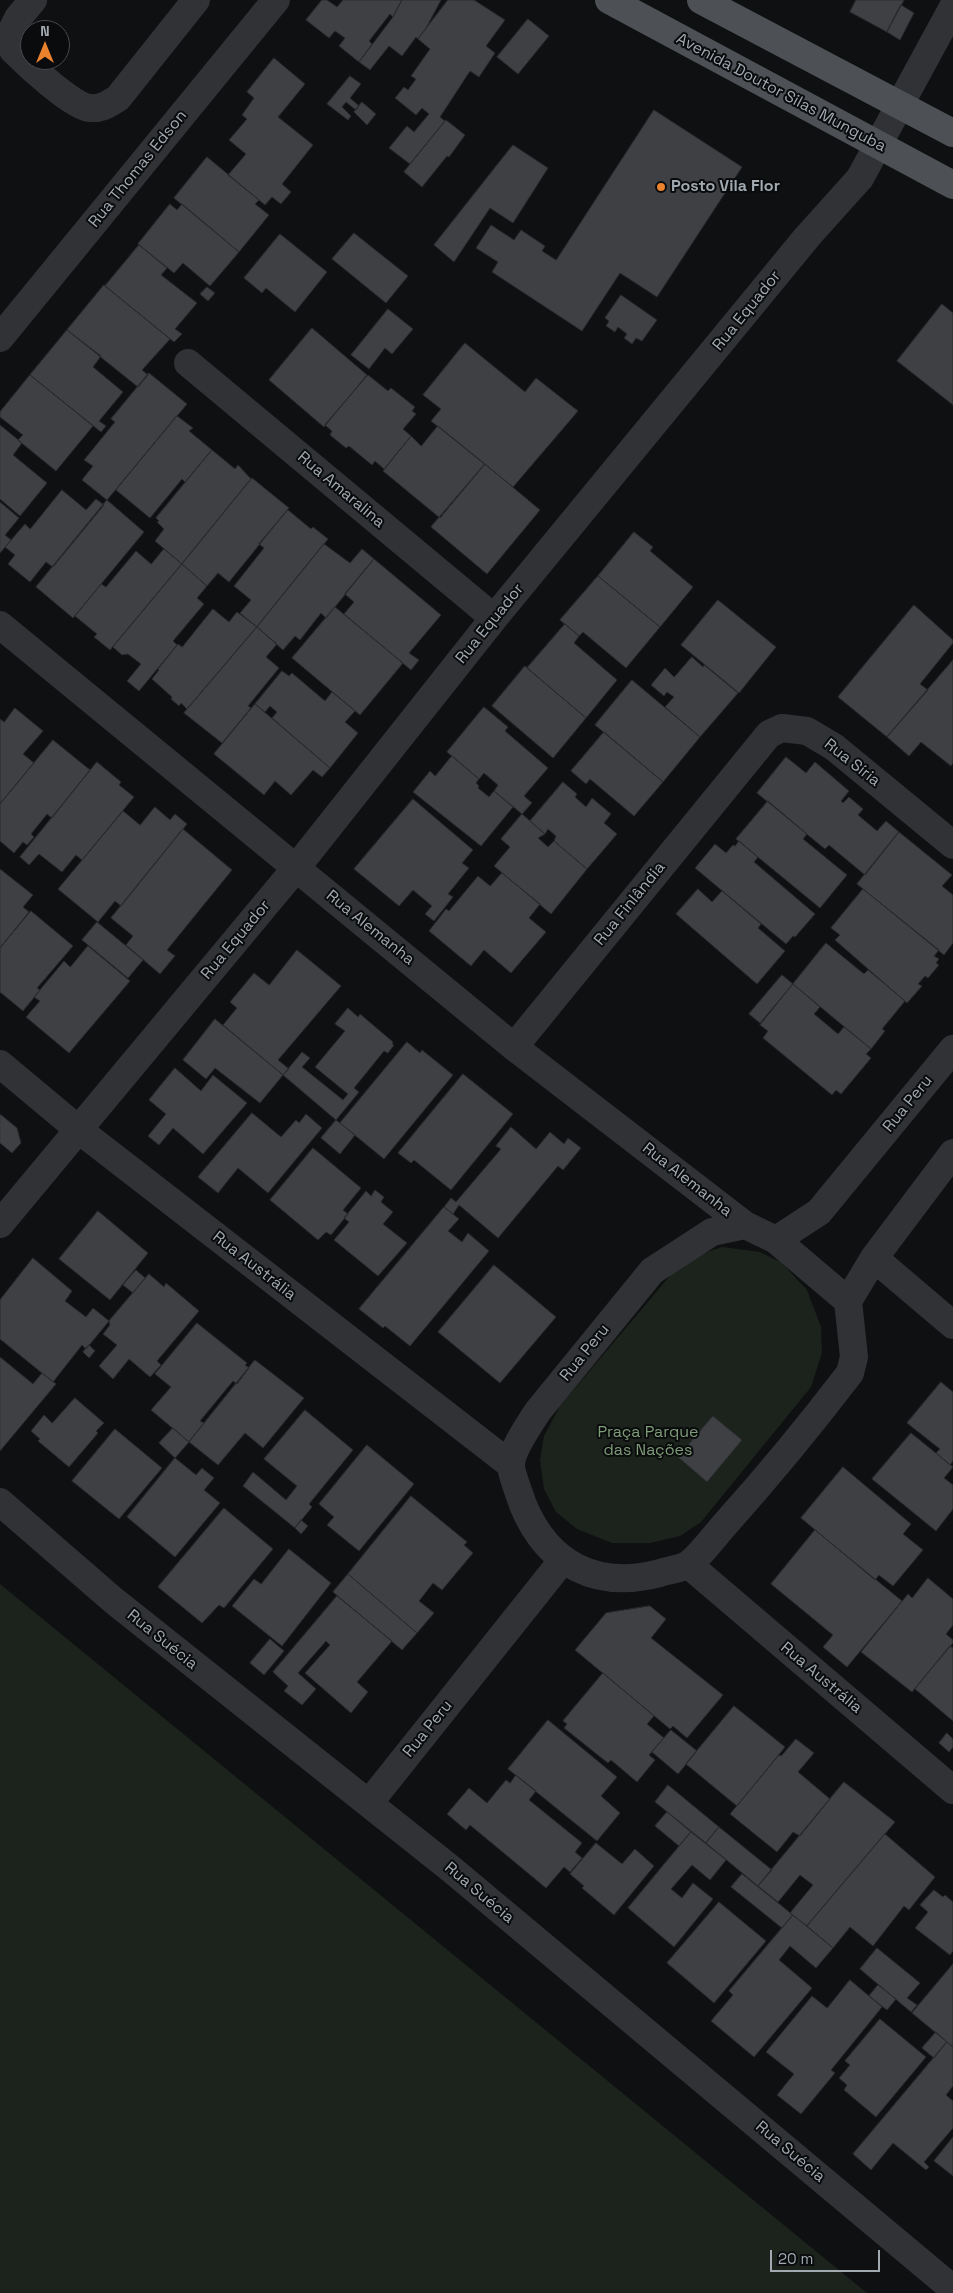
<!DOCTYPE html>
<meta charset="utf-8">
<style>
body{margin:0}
#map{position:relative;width:953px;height:2293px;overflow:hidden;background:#0f1011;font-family:"Space Grotesk",sans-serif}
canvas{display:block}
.north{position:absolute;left:20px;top:20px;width:50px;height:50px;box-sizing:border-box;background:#0a0b0c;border:1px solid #464a4e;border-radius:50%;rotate:0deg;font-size:14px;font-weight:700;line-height:20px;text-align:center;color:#a1a9b1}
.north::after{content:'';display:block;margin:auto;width:18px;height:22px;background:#eb822d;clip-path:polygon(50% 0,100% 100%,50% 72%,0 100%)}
.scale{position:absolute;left:770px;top:2250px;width:110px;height:22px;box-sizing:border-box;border:2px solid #a1a9b1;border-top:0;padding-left:6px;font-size:15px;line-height:18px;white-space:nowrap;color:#a1a9b1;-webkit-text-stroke:4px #0a0b0c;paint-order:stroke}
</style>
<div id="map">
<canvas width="953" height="2293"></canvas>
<div class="north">N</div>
<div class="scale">20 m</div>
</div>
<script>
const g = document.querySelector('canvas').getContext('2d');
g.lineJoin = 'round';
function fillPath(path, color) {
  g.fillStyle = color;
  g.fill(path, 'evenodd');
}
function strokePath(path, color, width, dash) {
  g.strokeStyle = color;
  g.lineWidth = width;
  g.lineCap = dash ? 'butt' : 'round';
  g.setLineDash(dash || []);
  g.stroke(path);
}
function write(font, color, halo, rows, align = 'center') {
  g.font = font + ' "Space Grotesk",sans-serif';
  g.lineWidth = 4;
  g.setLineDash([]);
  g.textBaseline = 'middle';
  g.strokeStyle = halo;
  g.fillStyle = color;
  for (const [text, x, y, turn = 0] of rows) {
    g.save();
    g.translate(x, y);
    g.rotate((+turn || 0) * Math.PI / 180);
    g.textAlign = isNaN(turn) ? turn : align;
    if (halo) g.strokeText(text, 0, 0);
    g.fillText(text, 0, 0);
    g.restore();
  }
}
const green = new Path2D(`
 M722 1247 760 1252 782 1263 807 1290 821 1327 822 1353 811 1387 701 1522 680 1536 650 1543H612L577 1529 556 1512 544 1489 540 1460 544 1436 560 1406 674 1271 695 1256Z
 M0 1584 867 2293H0Z`);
const building = new Path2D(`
 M322 0H327L337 7 343 0H402L393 17 390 14 369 41 372 44 359 62 339 46 345 38 335 31 329 38 306 20Z
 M402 0H441L425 30 418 39 416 37 402 56 389 46 370 70 359 62 393 17Z
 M448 0H474L505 20 486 46 495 53 479 77 470 71 440 117 445 121 410 164 389 148 407 126 414 132 429 114 422 108 416 115 395 98 404 87 408 90 416 79 411 76 430 49 418 39Z
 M856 0H904L887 32 850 12Z
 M901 5 914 13 900 40 887 32Z
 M528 19 549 36 518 74 497 57Z
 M274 58 305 84 278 117 313 145 282 184 291 192 281 204 272 197 265 205 228 175 246 154 229 140 247 119 242 115 254 98 247 92Z
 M350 76 361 84 350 98 359 106 356 110 346 102 342 107 351 116 348 120 327 104Z
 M362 102 376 114 367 125 354 112Z
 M654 110 742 167 657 297 620 273 582 331 492 272 498 262 476 248 491 225 514 240 521 230 545 246 542 251 556 260Z
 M446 120 465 135 449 157 447 156 422 187 404 172Z
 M513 145 548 168 513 223 490 208 454 262 434 245Z
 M207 157 259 200 255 204 269 215 239 252 174 198Z
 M170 204 177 210 182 204 239 252 210 286 183 263 174 273 138 244Z
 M354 233 408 276 386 303 332 259Z
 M280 234 327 272 295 312 266 288 262 293 244 278Z
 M139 245 167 268 161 275 197 303 175 329 182 334 174 342 105 286Z
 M104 285 170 339 142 370 148 375 138 387 67 330Z
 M207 287 215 293 208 301 200 294Z
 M621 295 657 320 642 341 636 338 632 344 624 338 627 334 618 327 615 332 606 326 609 321 605 318Z
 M942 304 953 313V405L897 361Z
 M388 309 413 329 392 354 385 348 369 369 351 355Z
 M312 328 367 375 324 427 269 380Z
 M67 330 101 356 93 367 123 392 99 421 106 426 101 432 30 375Z
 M465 343 525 392 536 378 578 411 513 487 431 421 441 409 423 395Z
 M149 373 187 404 107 500 82 480 93 466 84 460 115 422 111 419Z
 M30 375 93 426 56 471 18 440 23 435 0 417V412Z
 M368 375 388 391 391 388 415 407 412 411 416 414 403 429 411 436 384 469 375 461 372 465 349 446 346 448 330 435 332 431 325 425Z
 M177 416 193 428 189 431 212 450 185 482 182 479 150 518 116 490Z
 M0 425 22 443 13 455 47 483 20 516 0 499Z
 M438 426 485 464 440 518 383 471 411 436 421 446Z
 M212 450 235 469 238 465 251 479 182 564 155 541 164 529 157 522 159 521 156 518Z
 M485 464 540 510 487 574 431 527Z
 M252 478 289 508 229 582 218 573 207 586 182 564Z
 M62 490 86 510 96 499 104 505 53 567 46 562 30 582 8 564 15 555 5 547 25 524 30 529Z
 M107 500 144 532 73 618 36 587Z
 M0 502 19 518 5 535 11 540 0 553Z
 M288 510 311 529 313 527 328 539 257 627 240 613 251 600 234 586 264 548 259 544Z
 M634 532 653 547 650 551 693 587 660 627 598 576Z
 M324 544 350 563 362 549 374 559 326 618 321 613 300 640 295 636 283 650 257 627Z
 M164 549 182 564 110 650 94 637 97 634 75 616 101 584 106 587 136 551 151 564Z
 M374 559 441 615 409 653 419 660 411 670 344 614 354 602 345 594Z
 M182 564 207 586 197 598 204 604 173 641 177 645 139 691 127 681 141 664 128 654 122 655 113 647Z
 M598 576 660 627 626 668 583 632 579 636 560 620Z
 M718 600 776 647 739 693 681 645Z
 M914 605 953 640V643L920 684 928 690 887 737 838 697Z
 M335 607 403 663 360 715 292 658Z
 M213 609 229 622 237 612 257 627 187 709 181 703 179 706 171 699 172 697 152 679 159 670 158 669 178 644 182 647Z
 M565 624 579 636 574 643 617 680 586 718 527 668Z
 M257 627 277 644 266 657 279 668 248 706 251 708 222 743 184 713Z
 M692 657 703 667 704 665 738 693 700 737 665 707 674 697 667 692 664 696 651 685 665 668 674 677Z
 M953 660V763L951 766 921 742 909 756 887 737Z
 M525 666 586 718 553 758 492 706Z
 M282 671 289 676 292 673 325 701 332 692 355 711 345 722 358 733 330 768 272 718 277 712 270 706 265 712 255 704Z
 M632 680 700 737 663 782 595 725Z
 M255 704 330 768 322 777 313 770 291 795 275 781 264 795 214 754Z
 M484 707 508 727 505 731 548 768 524 796 532 803 522 814 494 791 498 785 484 773 479 779 447 752Z
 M15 708 43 731 23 754 34 763 0 804V719L4 722Z
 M604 732 663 782 634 816 590 779 586 784 571 771Z
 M53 740 90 770 52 818 47 814 31 834 34 837 27 845 23 842 14 853 0 841V804Z
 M452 756 479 779 476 783 479 786 478 788 489 797 494 791 513 807 481 846 413 792 430 771 435 776Z
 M786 757 806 773 815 762 849 791 841 801 843 803 849 797 863 809 858 815 877 831 886 821 899 832 865 875 829 845 825 849 757 793Z
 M97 762 121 782 119 785 134 797 82 860 76 855 62 872 39 854 29 865 20 857Z
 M563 782 577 794 575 797 586 807 592 798 611 814 604 823 617 834 587 869 554 841 556 836 548 829 545 834 530 821Z
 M413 799 473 850 462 863 469 868 448 894 453 897 434 921 425 914 432 906 413 890 399 906 354 869Z
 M768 801 807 834 803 839 847 875 820 908 736 839Z
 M155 807 170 820 175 814 187 824 121 906 115 901 98 922 58 889 123 811 140 825Z
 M522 814 545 834 538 838 548 847 554 841 587 869 551 914 494 866 510 847 501 839Z
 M183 829 232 870 167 950 175 956 160 974 126 945 133 936 111 918Z
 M899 832 952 875 942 886 953 895V943L944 955 857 884Z
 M739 841 758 857 754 862 815 914 795 937 793 936 786 944 695 868 715 844 726 853 733 845 735 846Z
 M0 869 33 895 23 907 29 912 0 948Z
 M502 873 540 904 529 918 546 932 511 973 484 950 471 966 429 931 446 909 449 911 478 876 490 886Z
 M698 889 712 902 722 891 761 924 758 928 785 951 757 984 676 914Z
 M863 889 939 950 934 956 939 959 936 963 939 965 928 978 925 976 918 984 922 986 907 1003 835 940 840 935 831 928Z
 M31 911 73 946 37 988 40 990 23 1011 0 992V948Z
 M97 922 143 960 128 978 82 940Z
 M826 943 864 974 868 970 905 1001 882 1029 885 1031 871 1049 793 984Z
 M88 946 130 981 69 1053 26 1017 40 1001 34 997 64 961 70 967Z
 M297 950 341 986 278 1060 289 1069 283 1075 223 1025 237 1008 230 1002 254 973 269 985Z
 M782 975 793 984 760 1023 749 1014Z
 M793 984 820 1007 814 1014 838 1034 844 1027 871 1049 866 1054 871 1058 841 1094 836 1090 832 1095 763 1038 768 1031 760 1025Z
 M348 1008 358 1017 360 1014 393 1042 392 1044 394 1045 388 1053 384 1051 354 1088 359 1092 336 1120 283 1075 302 1052 310 1058 302 1067 343 1100 348 1094 315 1067 345 1031 335 1024Z
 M215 1019 283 1075 260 1103 215 1068 206 1079 183 1060Z
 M407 1042 420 1053 422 1050 453 1075 384 1159 340 1123Z
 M175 1068 201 1091 213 1075 247 1103 203 1154 173 1128 159 1145 148 1136 166 1114 149 1100Z
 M463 1074 513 1114 451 1190 414 1160 411 1163 398 1153Z
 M252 1113 281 1137 296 1120 299 1123 306 1114 322 1128 268 1193 238 1168 218 1193 198 1177Z
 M0 1114 17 1128 21 1143 12 1153 0 1143Z
 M336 1120 355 1135 340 1154 321 1138Z
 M511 1127 536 1149 550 1132 564 1144 568 1138 581 1148 563 1170 558 1166 498 1238 459 1205 453 1214 444 1207 451 1198 456 1202 501 1149 496 1146Z
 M313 1148 361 1188 343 1210 348 1214 331 1235 326 1232 318 1240 270 1200Z
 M375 1190 384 1197 381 1202 393 1212 383 1224 407 1243 378 1276 334 1240 349 1222 344 1218 366 1191 371 1196Z
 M444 1207 459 1219 448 1231 462 1242 468 1233 489 1251 410 1346 385 1326 383 1328 359 1309Z
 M98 1211 148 1253 110 1300 59 1259Z
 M33 1258 72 1291 65 1301 86 1317 93 1308 109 1321 86 1349 82 1345 53 1382 0 1339V1300Z
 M494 1265 556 1317 500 1383 438 1332Z
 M136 1270 145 1278 133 1293 123 1285Z
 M149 1274 164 1287 166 1283 199 1311 157 1361 161 1365 150 1377 129 1359 113 1379 99 1366 117 1345 103 1334 110 1325 109 1321Z
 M197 1323 247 1363 245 1365 249 1368 237 1384 233 1381 200 1421 204 1423 189 1442 151 1410 171 1387 155 1374Z
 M89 1345 95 1351 89 1358 83 1352Z
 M0 1357 33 1384 42 1373 56 1384 0 1451Z
 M255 1360 304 1398 263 1448 245 1433 218 1465 189 1442Z
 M941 1382 953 1392V1461L950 1465 936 1453 940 1449 907 1423Z
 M75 1398 104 1423 96 1431 98 1433 69 1467 38 1441 40 1439 31 1431 44 1415 52 1423Z
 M305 1410 353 1450 309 1504 312 1507 295 1528 243 1486 253 1472 286 1500 297 1486 264 1459Z
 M713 1416 742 1440 707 1482 678 1457Z
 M173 1428 189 1442 175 1458 159 1443Z
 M115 1429 162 1468 119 1519 72 1481Z
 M911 1433 953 1467 944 1478 953 1485V1509L936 1531 872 1479Z
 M367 1445 414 1484 359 1551 327 1525 334 1517 319 1504Z
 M175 1458 196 1475 202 1468 214 1478 204 1490 220 1503 175 1557 127 1517Z
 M843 1467 911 1524 903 1534 923 1550 893 1586 879 1575 875 1580 801 1518Z
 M411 1496 467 1542 464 1545 473 1553 442 1590 433 1583 419 1601 434 1613 417 1633 348 1574Z
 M224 1508 273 1549 224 1608 219 1605 202 1623 158 1587Z
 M301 1520 308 1526 301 1534 295 1528Z
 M815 1530 902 1601 847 1667 823 1647 833 1635 771 1584Z
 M289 1549 331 1583 282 1646 232 1606 254 1579 261 1584Z
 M348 1574 417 1633 402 1650 333 1592Z
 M928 1578 953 1599V1625L946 1634 953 1640V1643L912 1692 861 1652 908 1594 912 1598Z
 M337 1596 392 1641 357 1682 368 1692 351 1713 305 1673 330 1645 326 1641 298 1673 316 1689 302 1705 284 1691 288 1686 273 1672Z
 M650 1606 666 1619 651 1638 723 1695 687 1738 673 1726 670 1729 575 1650 606 1613Z
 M270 1639 284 1651 264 1675 250 1663Z
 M950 1646 953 1648V1721L915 1689Z
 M603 1673 654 1716 647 1724 664 1738 649 1755 655 1760 637 1782 611 1760 608 1763 564 1728 567 1724 563 1721Z
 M734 1706 785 1747 737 1806 686 1764Z
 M548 1720 617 1777 601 1796 620 1813 597 1841 508 1769Z
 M671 1730 697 1751 678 1774 652 1752Z
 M947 1733 953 1739V1747L949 1752 939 1743Z
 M796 1739 814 1753 798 1772 830 1799 800 1836 793 1832 777 1852 730 1814 779 1755 781 1756Z
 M516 1775 536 1791 529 1800 582 1843 575 1852 582 1858 570 1872 564 1867 546 1888 470 1825 466 1830 447 1814 469 1788 487 1803 506 1780 510 1783Z
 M844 1782 895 1822 807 1926 790 1913 813 1885 800 1875 778 1902 758 1886Z
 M668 1785 719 1827 706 1843 655 1802Z
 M667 1812 691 1832 679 1846 655 1826Z
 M719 1827 772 1870 758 1886 706 1843Z
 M691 1832 726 1860 710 1880 692 1865 671 1889 682 1898 693 1883 713 1899 674 1947 628 1908Z
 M885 1834 935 1877 909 1910 904 1906 873 1946 850 1927 833 1948 807 1926Z
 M596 1843 622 1864 635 1849 654 1866 614 1915 582 1888 584 1886 570 1874Z
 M742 1874 793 1915 782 1928 731 1887Z
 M934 1890 943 1897 945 1895 953 1902V1951L950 1955 915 1928 928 1912 920 1905Z
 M719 1902 766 1941 714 2003 667 1963Z
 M793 1915 833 1948 816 1968 790 1946 779 1960 812 1988 754 2057 711 2021 733 1995 729 1991Z
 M877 1948 920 1983 907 1998 917 2005 911 2012 860 1969Z
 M953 1964V2047L912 2013Z
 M850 1980 882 2007 831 2070 835 2073 801 2114 777 2095 794 2074 766 2052 812 1996 827 2008Z
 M878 1985 896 1999 887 2010 869 1996Z
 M880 2019 926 2057 876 2117 844 2090 847 2085 839 2078 850 2065 845 2061Z
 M936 2032 947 2042 934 2058 922 2048Z
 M947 2042 953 2047V2086L946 2095 953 2101V2128L924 2162 929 2167 926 2170 893 2143 871 2170 853 2154Z
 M953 2137V2176L934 2161Z`);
const minor = new Path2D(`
 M33 0 18 18 10 34 13 50C26 63 74 108 90 108 102 109 108 104 118 98L196 0
 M0 338 276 0
 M188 363 494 618
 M0 625 514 1047 745 1225 776 1240 848 1301
 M514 1047 769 734 782 728 807 731 834 747 953 845
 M0 1064 79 1130 511 1465
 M0 1224 296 868 494 618 807 237 860 178 953 7
 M745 1225 712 1232 652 1271 538 1411C530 1423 511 1451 511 1465 511 1474 520 1495 523 1505 548 1565 597 1590 660 1573 668 1570 682 1569 689 1564 700 1556 717 1533 727 1522 770 1474 811 1424 850 1373L854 1357 848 1301 874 1258 953 1153
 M776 1240 819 1212 953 1049
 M874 1258 953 1325
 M0 1502 113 1600 451 1869 953 2289
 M689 1565 953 1790
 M369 1803 562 1561`);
const major = new Path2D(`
 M609 0 953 185
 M701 0 953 133`);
const markers = [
 [661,187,5,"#eb822d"]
];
const streetNames = [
 ["Avenida Doutor Silas Munguba",781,93,28],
 ["Rua Thomas Edson",138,169,-51],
 ["Rua Equador",747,311,-51],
 ["Rua Amaralina",341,490,40],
 ["Rua Equador",490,624,-51],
 ["Rua Síria",852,763,38],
 ["Rua Finlândia",630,904,-51],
 ["Rua Alemanha",370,928,39],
 ["Rua Equador",236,940,-50],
 ["Rua Peru",908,1104,-51],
 ["Rua Alemanha",687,1180,38],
 ["Rua Austrália",254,1266,38],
 ["Rua Peru",585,1353,-51],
 ["Rua Suécia",162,1640,39],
 ["Rua Austrália",821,1678,40],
 ["Rua Peru",428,1729,-51],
 ["Rua Suécia",479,1893,40],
 ["Rua Suécia",790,2152,40]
];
const poiNames = [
 ["Posto Vila Flor",671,187]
];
const parkNames = [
 ["Praça Parque",648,1433],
 ["das Nações",648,1451]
];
fillPath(green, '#1c231c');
fillPath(building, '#3e4044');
strokePath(building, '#292a2d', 1);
strokePath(minor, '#303235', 28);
strokePath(major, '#4d5054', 28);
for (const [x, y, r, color] of markers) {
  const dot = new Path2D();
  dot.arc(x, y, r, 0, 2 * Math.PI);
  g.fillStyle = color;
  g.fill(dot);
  strokePath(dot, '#0a0b0c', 2);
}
write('16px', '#a1a9b1', '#0a0b0c', streetNames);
write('bold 16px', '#a1a9b1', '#0a0b0c', poiNames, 'left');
write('16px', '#7e9c78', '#0a0b0c', parkNames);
</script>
